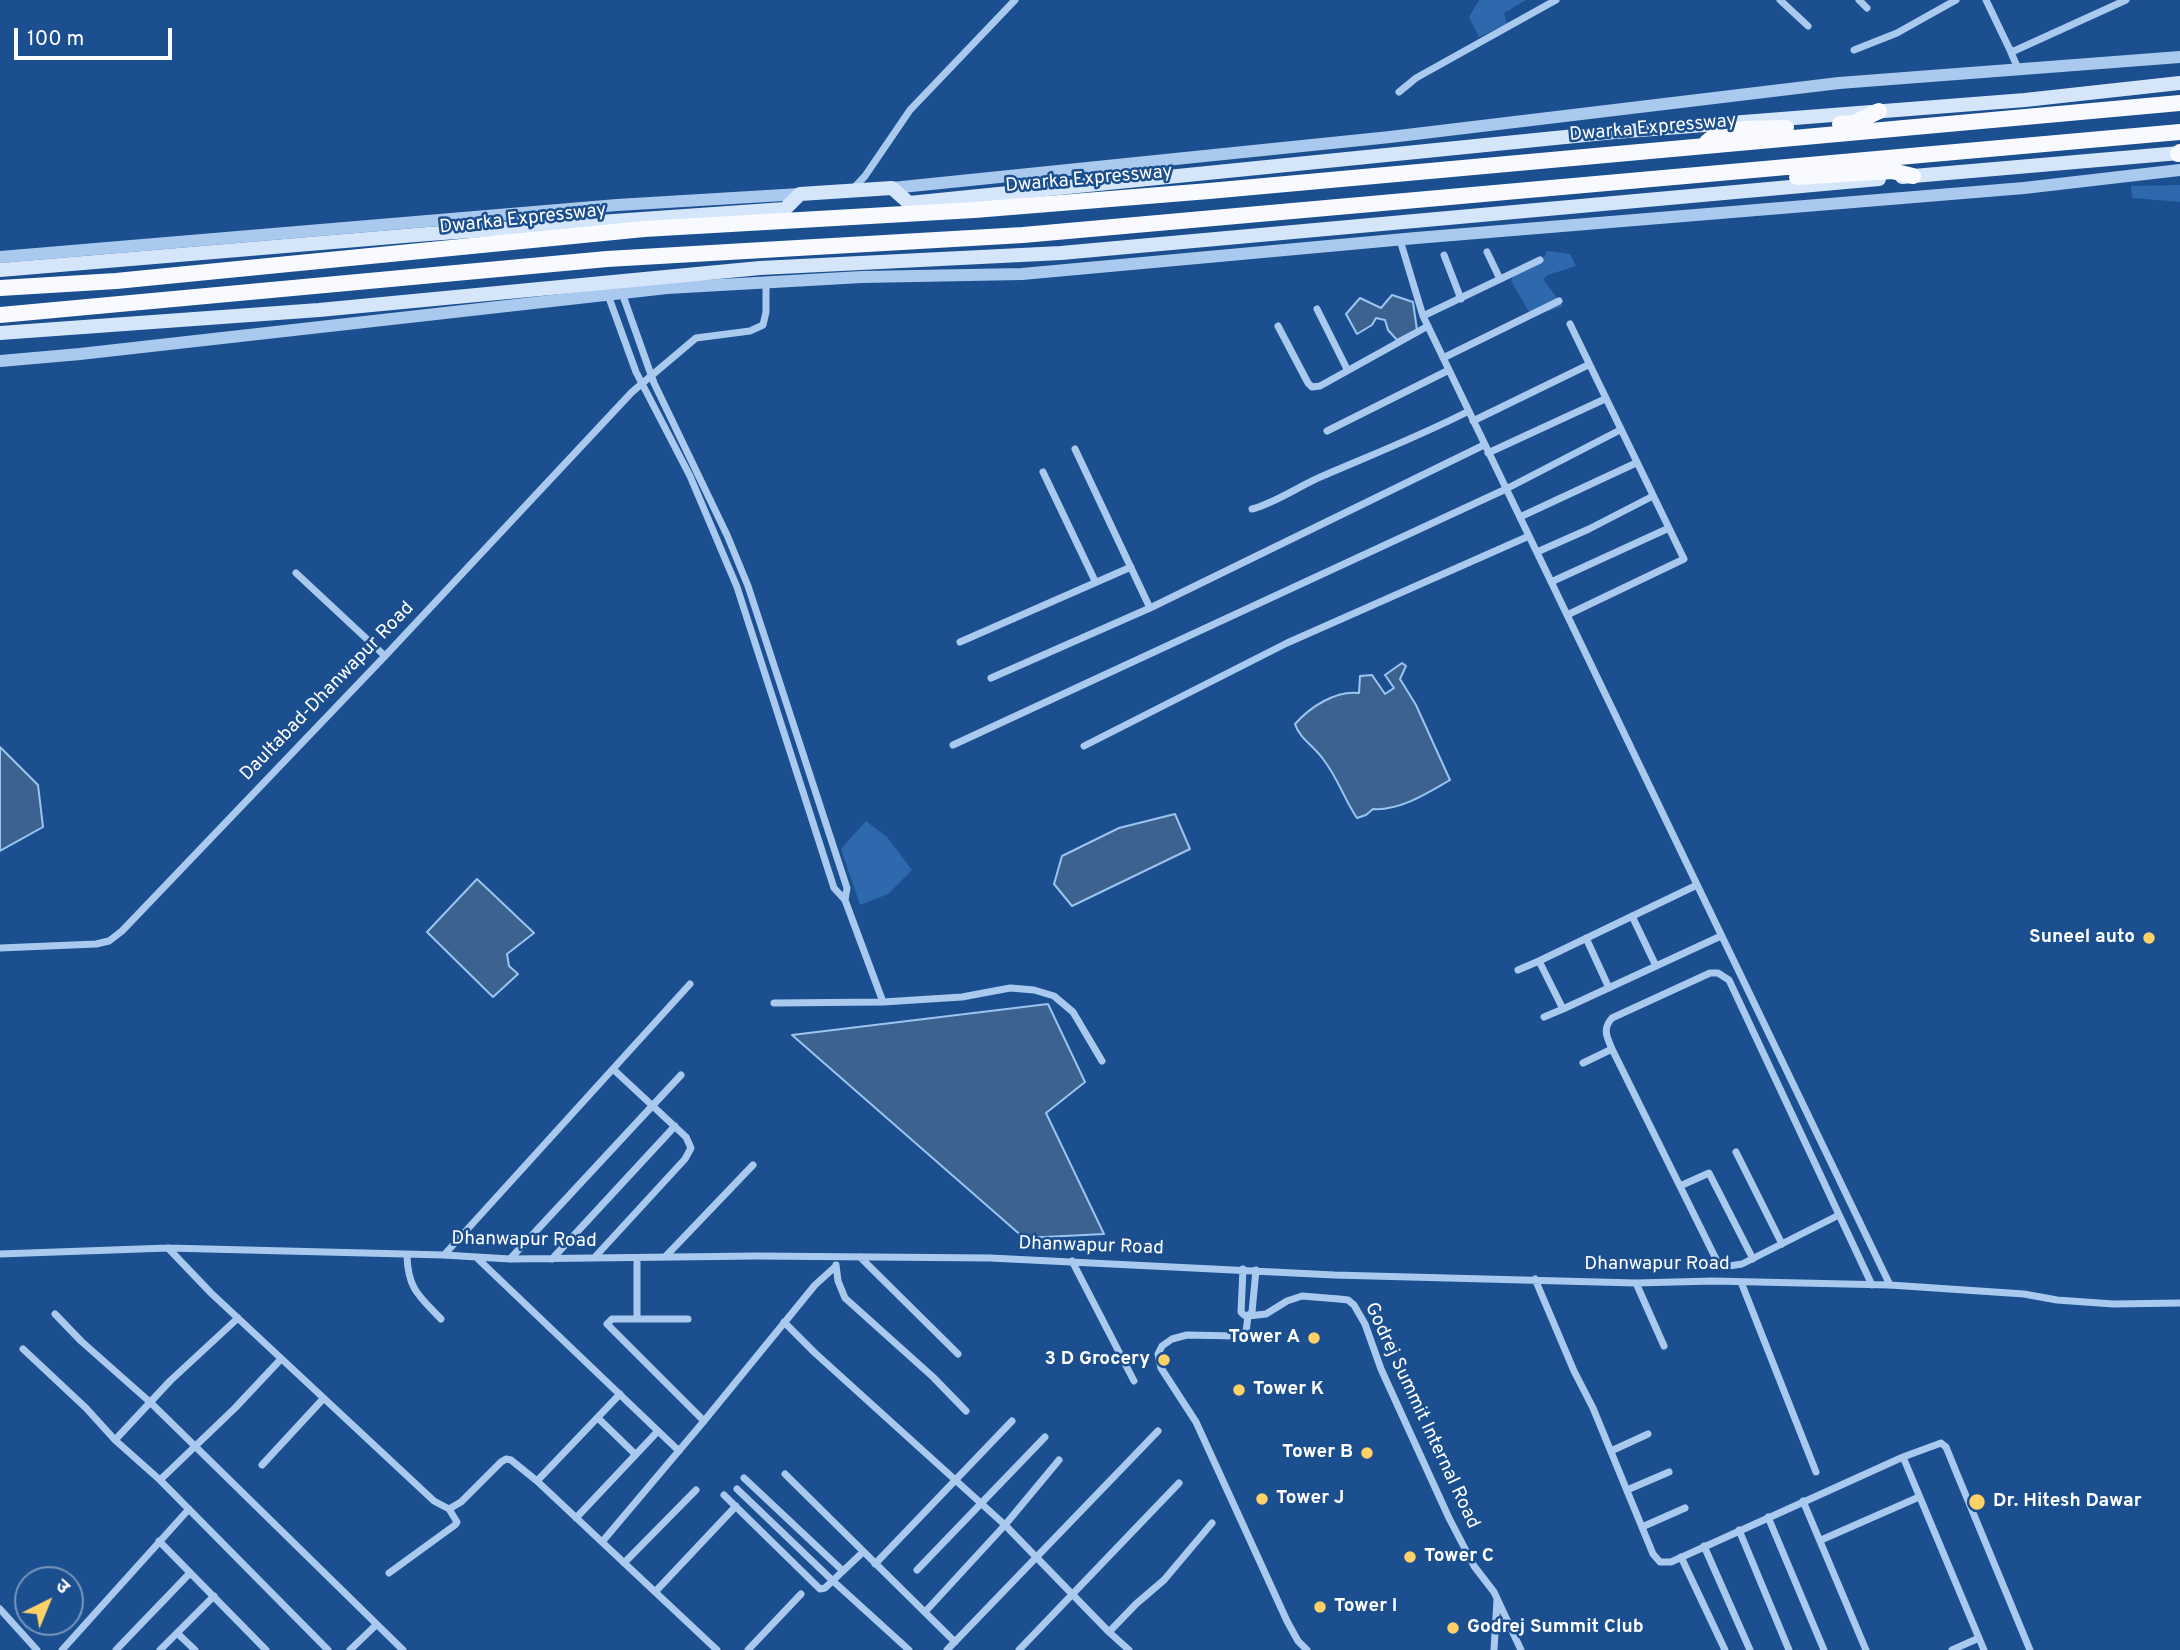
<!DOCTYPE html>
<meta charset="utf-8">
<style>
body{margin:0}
#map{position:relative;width:2180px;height:1650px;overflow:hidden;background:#1b4f8f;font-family:Overpass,"Noto Sans Devanagari",sans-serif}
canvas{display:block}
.north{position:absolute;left:14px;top:1566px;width:70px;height:70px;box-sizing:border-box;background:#1b4f8f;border:2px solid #7695bc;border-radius:50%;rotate:43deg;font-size:19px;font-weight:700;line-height:28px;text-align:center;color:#fff}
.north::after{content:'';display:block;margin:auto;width:24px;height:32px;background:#ffd166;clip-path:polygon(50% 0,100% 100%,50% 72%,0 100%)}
.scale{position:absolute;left:14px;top:28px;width:158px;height:32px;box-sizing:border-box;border:4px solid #fff;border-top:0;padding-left:9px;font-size:21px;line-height:24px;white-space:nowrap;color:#fff;-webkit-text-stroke:5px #1b4f8f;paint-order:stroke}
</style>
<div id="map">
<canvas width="2180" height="1650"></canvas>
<div class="north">उ</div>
<div class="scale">100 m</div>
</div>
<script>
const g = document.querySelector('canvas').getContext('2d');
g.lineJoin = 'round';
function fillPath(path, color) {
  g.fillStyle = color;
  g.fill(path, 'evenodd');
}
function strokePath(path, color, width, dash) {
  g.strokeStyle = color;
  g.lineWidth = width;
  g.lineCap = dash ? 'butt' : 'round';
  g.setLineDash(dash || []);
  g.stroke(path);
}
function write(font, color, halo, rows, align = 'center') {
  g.font = font + ' Overpass,sans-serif';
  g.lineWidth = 5;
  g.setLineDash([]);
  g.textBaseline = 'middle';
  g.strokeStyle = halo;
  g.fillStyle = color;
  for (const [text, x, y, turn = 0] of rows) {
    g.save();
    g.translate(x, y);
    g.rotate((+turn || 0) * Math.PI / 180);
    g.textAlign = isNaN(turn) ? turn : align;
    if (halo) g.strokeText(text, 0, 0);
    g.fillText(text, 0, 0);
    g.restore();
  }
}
const green = new Path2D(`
 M1479 0H1526L1504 13 1507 24 1479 37 1469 17Z
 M2180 185V202L2132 198 2131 186Z
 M1547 251 1570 254 1576 266 1548 275 1543 279 1563 306 1532 317 1511 281 1514 275C1530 270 1541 266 1547 251Z
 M866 821 887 837 912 870 888 894 860 905 841 849Z`);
const water = new Path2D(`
 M1392 295 1413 302 1417 330 1397 340 1388 330 1385 320 1376 318 1372 325 1357 334 1346 314 1360 298 1381 308Z
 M1402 663 1406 666 1400 679 1416 705 1450 780C1427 793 1400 811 1373 809L1366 815 1357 818C1344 799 1338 778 1323 759 1315 747 1299 738 1295 724 1310 707 1336 690 1359 693L1360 676 1372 675 1385 694 1394 688 1385 675Z
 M0 747 38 785 43 827 0 851Z
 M1175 814 1190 849 1072 906 1054 884 1062 856 1119 828Z
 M477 879 534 933 507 954 509 966 518 974 493 997 427 932Z
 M1048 1004 1085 1082 1046 1113 1104 1234 1024 1238 792 1035Z`);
const minor = new Path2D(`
 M1780 0 1808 26
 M1859 0 1867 8
 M1986 0 2010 50 2014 51 2126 0
 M1854 50 1897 33 1956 0
 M2010 50 2019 71
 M1399 92 1416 78 1556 0
 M852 190 865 176 910 110 1015 0
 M1400 240 1423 316 1890 1285
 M1487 252 1500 279
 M1444 255 1461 299
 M622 293 654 383 727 535 748 586 847 888 845 900
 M608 295 636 372 690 476 737 587 834 888 845 900 883 1002
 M1317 309 1347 369
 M1423 316 1540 260
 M1278 326 1308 383 1312 387 1320 386 1428 326
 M1443 358 1559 301
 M1473 421 1588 365
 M1327 431 1449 370
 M1075 449 1150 608
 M1488 453 1605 399
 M1043 472 1095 581
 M1252 509C1278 502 1300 485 1325 475 1374 454 1422 435 1469 411
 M1520 517 1636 463
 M1537 552 1589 529 1653 496
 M296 573 385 656
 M1551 582 1669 528
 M1567 615 1684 559 1570 324
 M960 642 1131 567
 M991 678 1150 608 1484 445
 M953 745 1506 489 1620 430
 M1084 746 1287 643 1529 536
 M1697 885 1539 961 1563 1009 1721 936
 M1632 916 1656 966
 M1586 938 1609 988
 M0 948 96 944 109 941 122 931 385 656 632 392 696 338 750 331 763 325 766 312V282
 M1518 970 1539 961
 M774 1003 883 1002 962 997 1010 988 1034 990 1054 996 1073 1012 1102 1061
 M1544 1017 1563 1009
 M1612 1049C1607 1037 1602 1029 1612 1018L1710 973H1718L1729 980 1872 1285
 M1583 1063 1612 1049 1717 1261 1722 1267 1742 1264 1839 1215
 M1736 1152 1782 1244
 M1680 1186 1709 1173 1753 1259
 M168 1248 211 1293 434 1501 449 1509 461 1502 501 1462 506 1459 511 1460 537 1481 717 1650
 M0 1254 168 1248 444 1255 510 1259 756 1256 990 1258 1334 1275 1636 1283 1713 1281 1890 1285 2024 1294 2057 1300 2113 1304 2180 1303
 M444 1255 690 984
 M407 1256C408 1289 419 1296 441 1319
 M665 1257 753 1165
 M860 1257 958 1354
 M477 1258 679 1451
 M594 1258 685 1159 691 1148 686 1137 613 1069
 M510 1259 681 1075
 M552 1259 675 1126
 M1072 1261 1134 1381
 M836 1265 838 1281 845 1298 933 1377 966 1411
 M1243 1269 1241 1312 1244 1315 1248 1316
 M1256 1270 1252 1312 1248 1316 1246 1332 1235 1336 1187 1335 1172 1339 1162 1346 1158 1354 1161 1368 1196 1422 1287 1621 1298 1641 1307 1650
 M1535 1279 1574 1371 1593 1408 1653 1554 1660 1562H1671L1903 1457 1941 1443 1946 1447 1957 1474 2030 1650
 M1741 1282 1816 1472
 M1636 1283 1664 1346
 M55 1314 81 1341 151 1403 403 1650
 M1248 1316 1266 1314 1287 1301 1302 1296 1339 1299 1348 1300 1354 1305 1365 1324 1381 1369 1449 1518 1474 1566 1494 1592 1521 1650
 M637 1319V1258
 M688 1319H612L607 1324 704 1421
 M784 1322 815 1353 1005 1525 1109 1632 1129 1650
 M23 1349 86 1408 115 1440 160 1480 328 1650
 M598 1418 635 1454
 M115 1440 170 1381 238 1318
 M1611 1451 1648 1434
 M1903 1457 1984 1650
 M262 1465 323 1399
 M785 1474 955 1642
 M744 1478 843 1571
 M160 1480 235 1408 281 1359
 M537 1481 620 1394
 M737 1489 833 1581 909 1650
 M1627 1490 1669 1472
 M724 1495 820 1589 825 1588 863 1552
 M1803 1501 1866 1650
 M1768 1517 1824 1650
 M576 1518 658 1431
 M1642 1527 1685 1508
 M1739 1530 1789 1650
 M1821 1540 1919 1497
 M159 1541 266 1650
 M602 1542 704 1421 815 1285 836 1266
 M1704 1546 1750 1650
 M1681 1557 1725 1650
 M624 1563 696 1490
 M875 1564 1012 1421
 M917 1570 1045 1437
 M389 1573 455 1525 457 1522 449 1509
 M655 1592 736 1506
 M0 1609 37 1650
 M925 1612 1005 1525 1059 1460
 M1109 1632 1136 1604 1164 1580 1212 1523
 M177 1633 195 1650
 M62 1650 189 1509
 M116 1650 190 1573
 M160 1650 214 1596
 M350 1650 376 1625
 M748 1650 801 1594
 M947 1650 1158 1431
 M1019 1650 1179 1483
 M1494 1650 1497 1600
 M1952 1650 1979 1638`);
const tertiary = new Path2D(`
 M892 188 1390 137 1839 83 2180 57
 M0 257 617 205 800 194
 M0 361 80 354 667 288 862 277 1022 274 1416 238 2024 188 2180 170`);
const secondary = new Path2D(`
 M1902 177 2180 153
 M0 270 428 234 785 209 800 194 892 188 909 203 1615 132 2025 100 2180 83
 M0 333 319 310 760 268 1061 253 1879 179`);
const trunk = new Path2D(`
 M1840 124 1854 123 1879 111
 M1707 142C1724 125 1762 129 1786 128
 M2178 154 2180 152
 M1797 177 1892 171 1913 176
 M0 288 116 281 644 229 974 210 1209 191 2180 103
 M0 315 607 259 1023 235 2180 132`);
const markers = [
 [2149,938,7,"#ffd166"],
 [1314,1338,7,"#ffd166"],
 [1164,1360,7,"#ffd166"],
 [1239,1390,7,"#ffd166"],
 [1367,1453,7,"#ffd166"],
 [1262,1499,7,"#ffd166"],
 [1977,1502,9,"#ffd166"],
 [1410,1557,7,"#ffd166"],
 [1320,1607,7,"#ffd166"],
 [1453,1628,7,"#ffd166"]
];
const streetNames = [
 ["Dwarka Expressway",1653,129,-5],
 ["Dwarka Expressway",1089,180,-5],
 ["Dwarka Expressway",523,220,-6],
 ["Daultabad-Dhanwapur Road",328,692,-46],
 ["Dhanwapur Road",524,1241,1],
 ["Dhanwapur Road",1091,1247,2],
 ["Dhanwapur Road",1657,1265],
 ["Godrej Summit Internal Road",1421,1416,65]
];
const poiNames = [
 ["Suneel auto",2135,938,"right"],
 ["Tower A",1300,1338,"right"],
 ["3 D Grocery",1150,1360,"right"],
 ["Tower K",1253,1390],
 ["Tower B",1353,1453,"right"],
 ["Tower J",1276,1499],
 ["Dr. Hitesh Dawar",1993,1502],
 ["Tower C",1424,1557],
 ["Tower I",1334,1607],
 ["Godrej Summit Club",1467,1628]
];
fillPath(green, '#2e69ad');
fillPath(water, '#3c6290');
strokePath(water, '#9cc4f0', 2);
strokePath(minor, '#a9c9ee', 7);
strokePath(tertiary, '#a9c9ee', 12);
strokePath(secondary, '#d6e6fa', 14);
strokePath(trunk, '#f8faff', 16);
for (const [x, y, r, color] of markers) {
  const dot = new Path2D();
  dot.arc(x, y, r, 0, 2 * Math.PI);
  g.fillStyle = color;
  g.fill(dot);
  strokePath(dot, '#1b4f8f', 2.5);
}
write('19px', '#fff', '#1b4f8f', streetNames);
write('bold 19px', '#fff', '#1b4f8f', poiNames, 'left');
</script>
